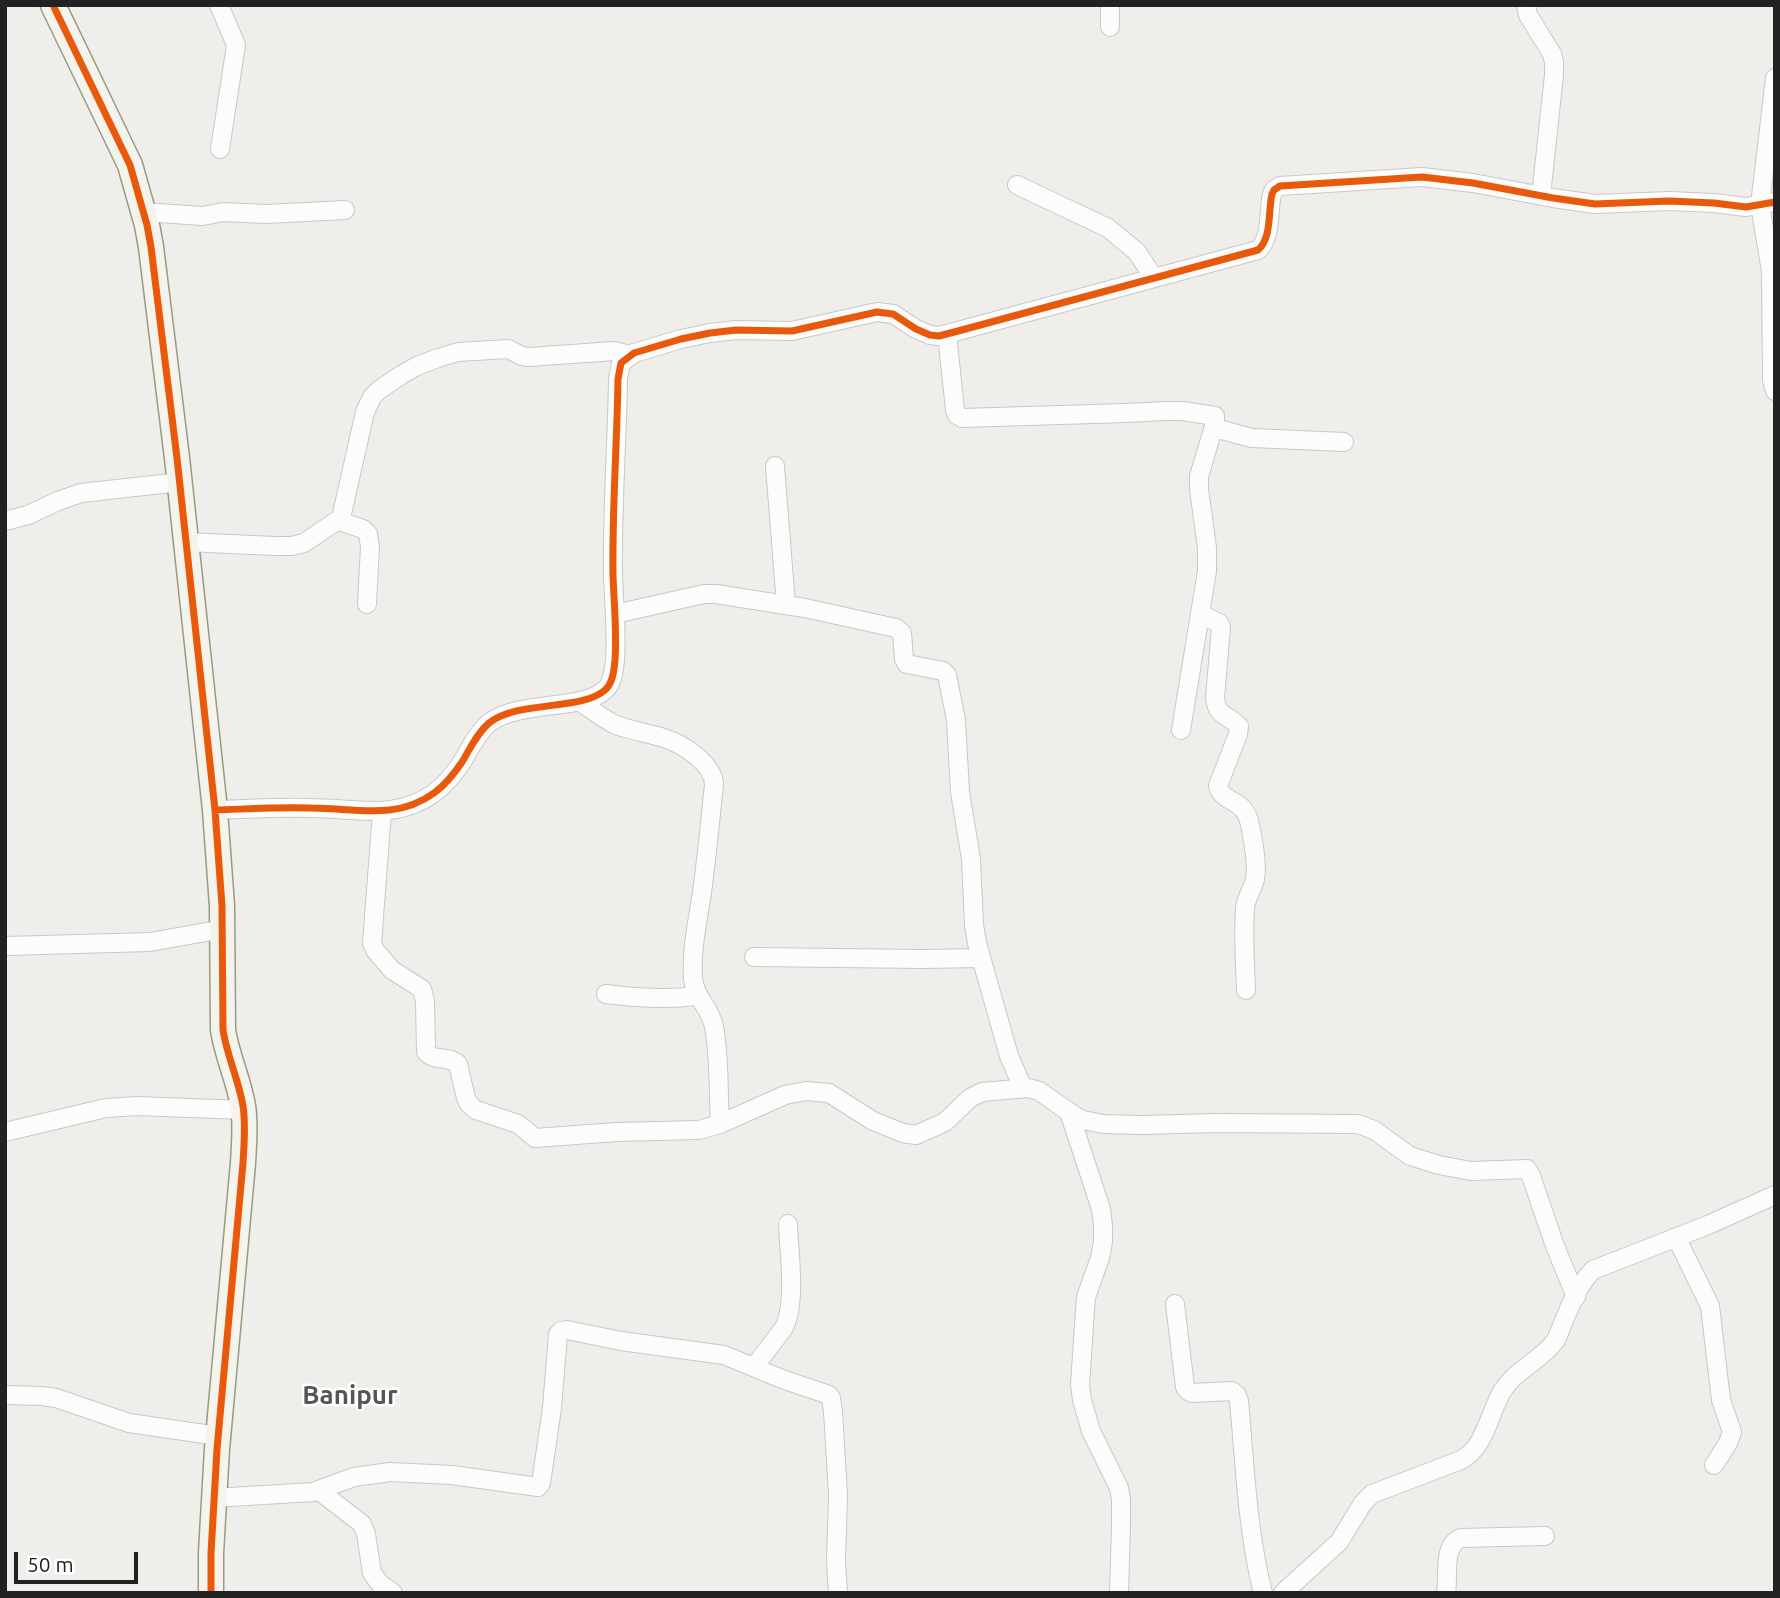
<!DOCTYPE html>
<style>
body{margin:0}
#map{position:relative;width:1780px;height:1598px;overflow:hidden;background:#f0eeeb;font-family:Ubuntu,sans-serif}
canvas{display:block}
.frame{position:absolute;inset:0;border:7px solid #222;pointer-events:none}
.scale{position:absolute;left:14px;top:1552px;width:124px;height:32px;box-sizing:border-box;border:4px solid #222;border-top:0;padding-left:9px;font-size:21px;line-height:24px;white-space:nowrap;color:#222;-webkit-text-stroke:5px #fff;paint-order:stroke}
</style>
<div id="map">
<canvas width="1780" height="1598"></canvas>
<div class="frame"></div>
<div class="scale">50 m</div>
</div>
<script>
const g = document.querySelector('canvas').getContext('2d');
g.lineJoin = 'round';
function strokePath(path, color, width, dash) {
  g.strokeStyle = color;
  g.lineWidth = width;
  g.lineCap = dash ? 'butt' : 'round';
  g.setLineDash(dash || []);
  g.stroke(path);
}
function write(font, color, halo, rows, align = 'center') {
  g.font = font + ' Ubuntu,sans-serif';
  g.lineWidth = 5;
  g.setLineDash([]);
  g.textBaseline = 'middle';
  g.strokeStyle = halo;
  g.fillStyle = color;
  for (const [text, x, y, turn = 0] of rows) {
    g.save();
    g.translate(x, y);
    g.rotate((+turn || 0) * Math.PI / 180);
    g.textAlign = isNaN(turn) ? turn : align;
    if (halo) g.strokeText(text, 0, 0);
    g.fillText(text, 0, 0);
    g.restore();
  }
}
const street = new Path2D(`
 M219 5 236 45 220 149
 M1110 5V27
 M1526 5 1528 15 1552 54 1554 62V75L1541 196
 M1775 78 1760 205 1771 271 1772 380 1775 391
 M1017 185 1108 228 1137 252 1154 278
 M143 212 203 216 223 212 266 214 345 210
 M947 334 955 410 957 415 962 418 1126 413 1165 411H1182L1215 416V423L1199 476V489L1207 548V571L1181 730
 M1214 428 1252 438 1344 442
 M775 466 786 605
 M5 521 28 515 58 501 81 493 180 482
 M339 521 363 529 368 534 370 547 367 604
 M186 542 275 546H292L304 543 341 518 365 412 372 397 379 390 401 375 417 366 438 358 458 352 508 349 522 356 529 357 614 351 630 355
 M615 614 704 594H716L805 608 896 628 902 633 904 659 907 664 943 671 947 675 956 720 960 792 971 859 974 925 977 943 1009 1056 1023 1088
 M1200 614 1219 623 1221 627 1215 698C1217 717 1227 714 1239 726L1238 734 1218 786C1222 804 1245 797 1250 825 1253 840 1258 865 1255 879 1253 890 1246 896 1245 909 1243 936 1245 963 1246 990
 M579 701C591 709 603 719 616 725 632 731 649 733 664 738 683 744 714 764 714 785 710 821 707 856 702 892 698 920 691 950 693 978 694 997 711 1008 714 1027 720 1058 718 1092 720 1124
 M215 810C247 809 279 807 311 808 354 808 396 821 434 793 445 785 454 774 462 762 470 749 477 733 489 723 518 700 582 711 605 690 613 683 614 670 615 660 617 632 614 604 613 575 612 510 617 445 618 379L621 363 634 353 681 339 710 333 736 330 792 331 877 312 893 314 916 329 930 335 939 336 958 331 1258 250C1272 238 1268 211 1272 194L1274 190 1280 186 1422 177 1473 183 1553 198 1595 204 1669 201 1714 203 1746 207 1775 202
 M382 812 372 943 375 950 392 970 422 989 425 1001 426 1052C434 1062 449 1055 458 1064L466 1098 469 1104 476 1110 518 1124 535 1138 616 1132 699 1130 720 1124 785 1095 806 1091 829 1093 873 1121 903 1133 916 1135 945 1122 970 1098 982 1092 1028 1088 1039 1091 1075 1116 1083 1120 1103 1124 1143 1125 1215 1123 1358 1124 1374 1130 1410 1156 1439 1165 1471 1171 1527 1169 1531 1176 1555 1246 1576 1297
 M5 946 150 942 223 929
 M754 957 923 959 980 958
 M606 994C637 998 666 1000 697 996
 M1069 1112 1101 1209 1103 1226V1242L1100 1258 1086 1297 1080 1384 1082 1400 1091 1431 1119 1488 1121 1499V1526L1119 1593
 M5 1132 106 1108 137 1106 244 1110
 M1676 1237 1710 1306 1721 1400 1732 1432 1728 1443 1714 1465
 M1175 1304 1185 1387 1188 1391 1192 1393 1232 1391 1237 1395 1239 1401C1245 1465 1247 1530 1263 1593
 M754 1367 783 1329C797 1306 789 1252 788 1224
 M5 1395 42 1396 56 1398 129 1423 218 1436
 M318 1490 362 1524 366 1534 372 1573 380 1584 393 1593
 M214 1498 313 1492 354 1477 390 1472 452 1475 538 1487 541 1483 552 1408 558 1334 561 1331 567 1330 621 1341 724 1355 782 1379 829 1395 831 1398 833 1412 838 1495 836 1561 838 1593
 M1283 1593 1339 1542 1363 1503 1372 1494 1461 1460C1486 1447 1489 1412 1503 1390 1516 1369 1541 1361 1556 1340 1566 1317 1575 1288 1593 1270L1708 1225 1775 1195
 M1446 1593C1449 1576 1442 1545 1461 1538L1545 1536`);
const secondary = new Path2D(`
 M53 5 130 165 147 225 151 247 177 458 215 810 222 906 223 1030C227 1056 239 1081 243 1106 246 1125 244 1145 243 1163L217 1449 211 1553V1593`);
const cycleway = new Path2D(`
 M53 5 130 165 147 225 151 247 177 458 215 810 222 906 223 1030C227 1056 239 1081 243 1106 246 1125 244 1145 243 1163L217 1449 211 1553V1593
 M215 810C247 809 279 807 311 808 354 808 396 821 434 793 445 785 454 774 462 762 470 749 477 733 489 723 518 700 582 711 605 690 613 683 614 670 615 660 617 632 614 604 613 575 612 510 617 445 618 379L621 363 634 353 681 339 710 333 736 330 792 331 877 312 893 314 916 329 930 335 939 336 958 331 1258 250C1272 238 1268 211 1272 194L1274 190 1280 186 1422 177 1473 183 1553 198 1595 204 1669 201 1714 203 1746 207 1775 202`);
const quarterNames = [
 ["Banipur",350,1395]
];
strokePath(street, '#c9c8c7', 20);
strokePath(secondary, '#999a82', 27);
strokePath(street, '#fdfcfc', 18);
strokePath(secondary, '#f4f4ed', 24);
strokePath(cycleway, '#e8590c', 7);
write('bold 26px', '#555', '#fff', quarterNames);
</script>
